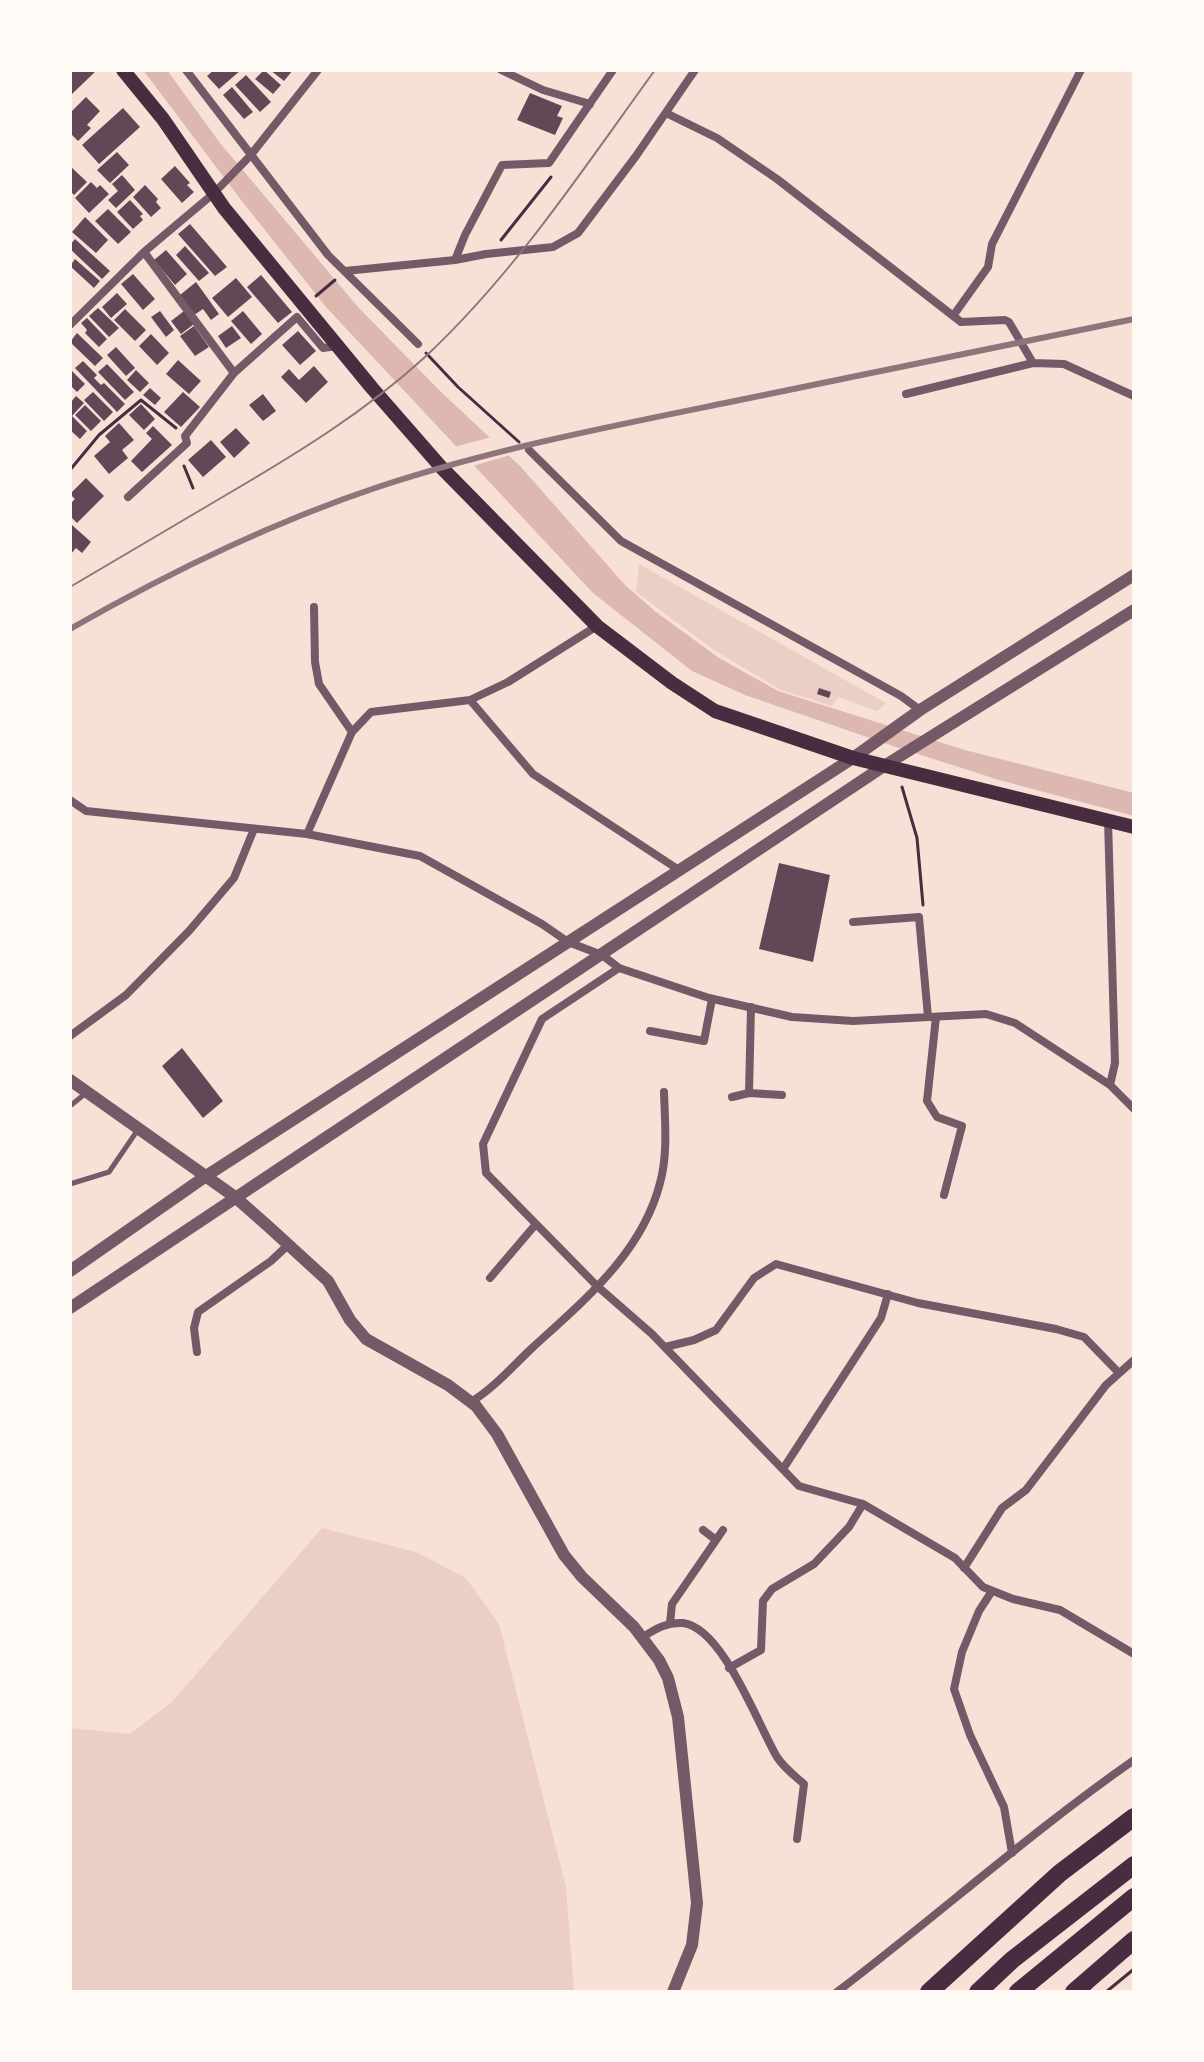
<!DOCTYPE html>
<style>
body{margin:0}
#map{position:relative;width:1204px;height:2062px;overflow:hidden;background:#f7e1d7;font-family:Commissioner,sans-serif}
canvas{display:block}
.frame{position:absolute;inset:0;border:72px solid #fffaf5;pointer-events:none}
</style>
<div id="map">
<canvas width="1204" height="2062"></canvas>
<div class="frame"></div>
</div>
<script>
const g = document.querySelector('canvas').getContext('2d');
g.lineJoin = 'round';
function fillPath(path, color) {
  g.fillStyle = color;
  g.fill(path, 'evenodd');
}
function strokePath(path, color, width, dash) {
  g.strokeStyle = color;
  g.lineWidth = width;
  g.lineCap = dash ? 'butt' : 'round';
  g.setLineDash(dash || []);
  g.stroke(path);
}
const green = new Path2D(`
 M639 564 886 703 877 711 838 697 832 706 781 690 714 650 636 592Z
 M322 1528 416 1552 466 1578 499 1624 566 1887 574 1992H70V1728L130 1734 172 1702Z`);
const water = new Path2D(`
 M143 70H167L220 143 358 307 440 391 520 466 625 585 656 612 719 658 778 691 965 750 1134 793V816L999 780 893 746 745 695 692 671 593 593 326 307 241 200Z`);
const pier = new Path2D(`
 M495 436 514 454 469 467 451 448Z`);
const building = new Path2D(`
 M70 70H97L72 94 70 91Z
 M214 70H241L219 89 207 76Z
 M264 70 281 85 273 94 255 79Z
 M270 70H293L284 81Z
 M246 75 271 102 260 112 235 85Z
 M232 87 253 112 244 119 223 95Z
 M530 93 562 106 557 116 563 118 555 135 517 120Z
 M86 97 100 111 87 125 91 128 78 141 70 133V113Z
 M123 108 140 127 99 164 82 145Z
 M117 152 129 165 110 183 97 170Z
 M70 166 87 182 74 195 70 191Z
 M175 166 190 183 187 185 194 192 182 203 161 179Z
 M122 175 135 190 116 208 108 200 118 191 112 184Z
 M91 182 97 188 100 185 109 194 89 213 75 198Z
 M145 185 158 199 156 202 161 208 151 217 133 197Z
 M130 200 143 214 140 216 143 220 133 229 117 212Z
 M108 209 131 232 118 244 95 221Z
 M85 217 108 240 96 253 72 232Z
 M190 224 227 267 215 276 178 234Z
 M75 239 110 271 102 279 70 249V245Z
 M185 246 209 273 199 281 176 255Z
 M166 250 187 274 175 285 154 260Z
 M75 259 100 281 94 288 70 266Z
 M133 274 155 299 143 310 121 284Z
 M261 275 292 312 278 323 247 287Z
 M236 278 252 297 228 317 212 298Z
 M196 282 219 314 211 320 203 309 194 315 180 295Z
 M117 293 127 304 111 318 102 307Z
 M98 308 119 328 109 337 89 316Z
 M125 309 146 330 135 341 114 320Z
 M160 311 174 330 166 337 151 317Z
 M184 311 194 324 181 334 171 321Z
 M243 311 262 334 251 344 231 321Z
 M87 318 107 339 99 347 85 333 87 330 81 323Z
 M194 326 209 347 195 356 180 336Z
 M232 326 241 338 226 348 218 336Z
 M298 331 316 351 300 365 282 345Z
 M77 333 103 358 95 366 70 342Z
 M151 334 169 353 157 365 139 346Z
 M116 347 135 368 126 376 107 355Z
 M178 360 201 381 189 394 166 374Z
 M83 361 97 375 94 378 101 385 104 383 125 404 117 412 75 368Z
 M107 364 134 392 125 400 98 372Z
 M314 366 328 382 306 403 281 377 289 369 299 380Z
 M70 369 85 384 77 392 70 385Z
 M136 370 149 383 140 392 127 380Z
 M150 388 161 398 155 405 143 395Z
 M93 392 113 412 104 421 84 400Z
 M183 392 200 407 181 427 164 412Z
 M263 394 276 411 263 421 249 405Z
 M76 396 84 403 72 416 87 431 80 439 70 430V403Z
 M141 404 155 419 144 430 129 415Z
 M85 405 101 421 91 431 75 415Z
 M119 423 134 440 122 450 128 458 109 474 94 456 110 442 105 436Z
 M153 426 172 445 142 472 131 461 152 439 146 433Z
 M236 428 250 443 234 458 220 442Z
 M211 440 226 457 203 477 188 460Z
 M86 478 104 496 77 523 70 516V504L75 499 70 494Z
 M72 525 91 542 82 553 76 548 70 555V528Z
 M819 688 831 692 829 698 817 694Z
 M779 863 830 875 813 962 759 949Z
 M182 1048 223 1101 203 1118 162 1066Z`);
const path = new Path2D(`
 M501 240 551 177
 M316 296 335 280
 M426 353 458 387 519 442
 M184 466 193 488
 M70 470 99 435 141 400 176 428
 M902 787 917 838 923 905
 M1106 1992 1134 1969`);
const service = new Path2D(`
 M70 1106 86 1093
 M70 1184 109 1172 137 1131`);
const minor = new Path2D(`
 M186 70 328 255 418 344
 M501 70 543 90 590 104
 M666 113 717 138 777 179 961 322 1005 320 1009 322 1033 363 1064 364 1134 396
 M144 252 234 373
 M455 260 486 254 553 247 578 233 636 156 695 70
 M345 271 455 260 465 235 502 165 549 163 613 70
 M953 316 988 267 992 244 1081 70
 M70 325 144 252 213 194 250 156 318 70
 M906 394 1033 363
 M529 450 621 541 901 696 920 710
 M128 497 187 443 185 436 234 373 297 317 323 348 337 346
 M314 607 315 662 319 684 352 732
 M470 700 533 774 679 870
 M70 800 86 811 307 834 420 856 542 924 568 942 602 955 619 968 709 998 792 1017 853 1021 986 1014 1015 1023 1110 1085 1134 1109
 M1108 820 1115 1063 1110 1085
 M307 834 352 732 371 712 470 700 508 682 597 626
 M853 922 919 917 928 1017
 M619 968 542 1019 483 1144 486 1173 597 1286 652 1334 799 1486 863 1504 955 1558 983 1587 1013 1599 1060 1610 1134 1654
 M751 1007 749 1093 782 1095
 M936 1017 927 1101 937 1117 962 1126 944 1195
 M650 1031 704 1041 712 999
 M70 1036 126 995 189 931 234 878 254 829
 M732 1097 749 1093
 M490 1278 536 1224
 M665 1347 694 1340 716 1330 754 1278 776 1264 918 1303 1056 1329 1084 1337 1119 1373
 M197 1352 194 1328 198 1312 271 1261 288 1245
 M471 1402C494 1388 512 1367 531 1349 582 1302 642 1254 660 1183 668 1154 665 1122 664 1092
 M783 1469 881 1318 888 1294
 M703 1530 716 1540
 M964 1568 1002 1508 1026 1490 1106 1385 1134 1360
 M992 1591 979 1611 962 1652 954 1689 970 1735 1004 1807 1012 1853
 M670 1623 672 1604 723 1530
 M643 1637C655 1629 667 1622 683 1623 723 1628 758 1725 777 1757 784 1768 794 1775 804 1784L797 1839
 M729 1668 761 1650 763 1601 772 1589 814 1564 849 1527 863 1504
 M837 1992C937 1916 1031 1832 1134 1760`);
const tertiary = new Path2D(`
 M70 1080 235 1197 269 1227 328 1281 350 1320 366 1339 448 1385 476 1406 497 1434 564 1555 582 1577 634 1627 659 1660 668 1678 678 1717 697 1903 692 1945 673 1992
 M70 1271 206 1176 853 758 920 710 1134 575
 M70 1308 884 766 1134 610`);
const secondary = new Path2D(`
 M123 70 163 119 224 208 372 388 441 467 597 626 672 683 715 711 853 758 1134 827`);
const motorway = new Path2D(`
 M929 1992 1060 1873 1134 1817
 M978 1992 1012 1960 1134 1865
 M1018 1992 1134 1897
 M1074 1992 1134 1940`);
const tram = new Path2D(`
 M70 587C122 556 174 526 226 495 296 454 365 412 425 357 515 273 583 169 655 70`);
const rail = new Path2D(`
 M70 629C168 573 270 523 378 487 493 449 612 426 730 402 865 374 999 347 1134 319`);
fillPath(green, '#ebcfc5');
fillPath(water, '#dcb8b0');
fillPath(pier, '#f7e1d7');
fillPath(building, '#644757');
strokePath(path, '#4a2c40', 3);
strokePath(service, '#755966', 5);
strokePath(minor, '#755966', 8);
strokePath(tertiary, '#755966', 12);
strokePath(secondary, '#4a2c40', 14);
strokePath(motorway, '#4a2c40', 18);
strokePath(tram, '#8f747c', 2);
strokePath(rail, '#8f747c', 6);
</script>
